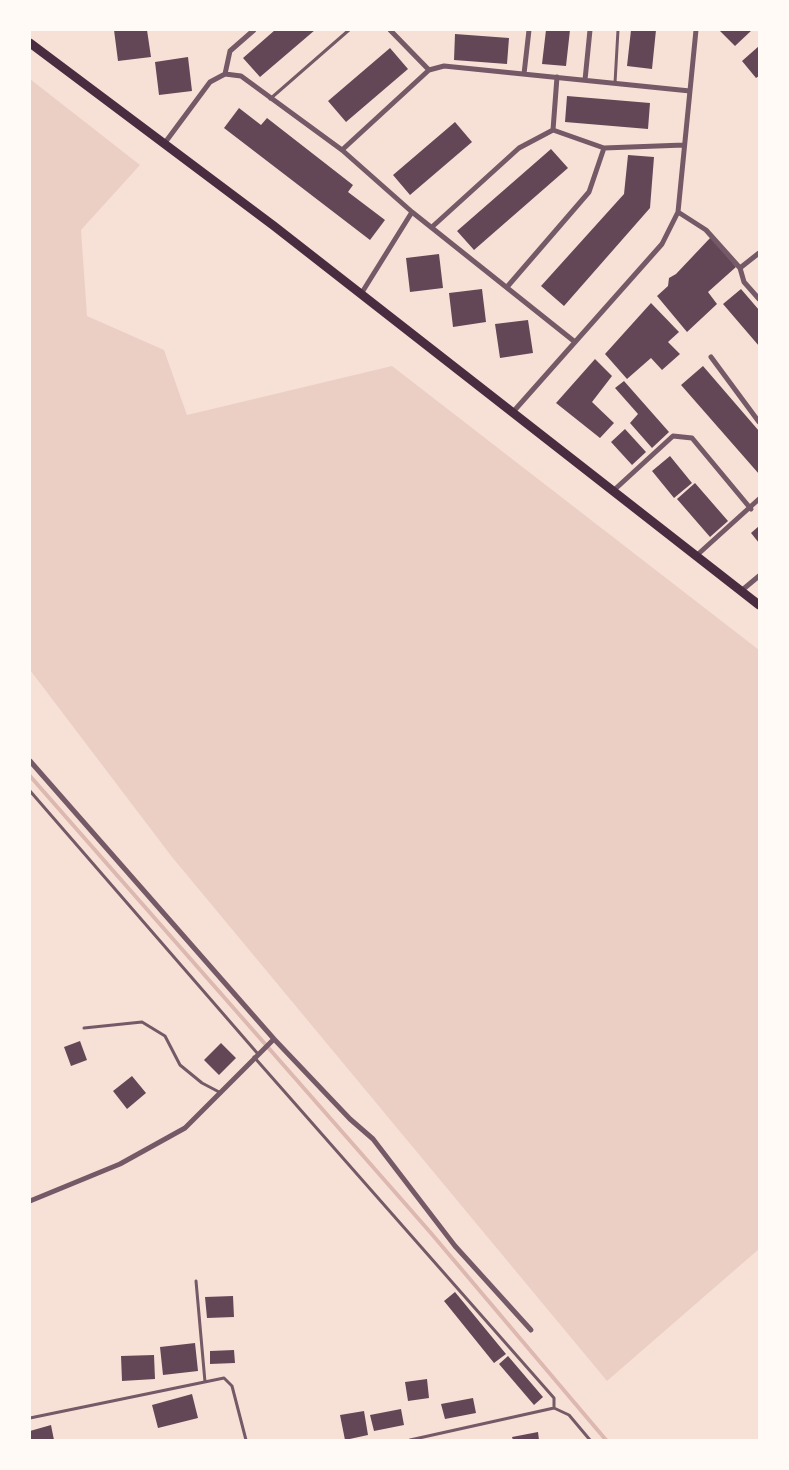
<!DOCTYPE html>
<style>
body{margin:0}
#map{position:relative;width:789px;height:1470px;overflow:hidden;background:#f7e1d7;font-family:"Fira Sans",sans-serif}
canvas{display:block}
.frame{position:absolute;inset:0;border:31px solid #fffaf5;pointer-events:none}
</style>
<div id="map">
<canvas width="789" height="1470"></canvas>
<div class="frame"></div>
</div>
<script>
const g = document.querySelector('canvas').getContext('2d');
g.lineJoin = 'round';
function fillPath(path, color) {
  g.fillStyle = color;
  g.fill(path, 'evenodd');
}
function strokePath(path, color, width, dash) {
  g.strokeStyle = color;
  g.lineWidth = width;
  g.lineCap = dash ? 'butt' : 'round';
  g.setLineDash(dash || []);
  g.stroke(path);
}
const green = new Path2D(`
 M30 79 140 165 81 230 87 316 164 350 187 415 392 366 759 650V1249L607 1381 172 857 30 670Z`);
const stream = new Path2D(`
 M30 776 430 1232 606 1440`);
const building = new Path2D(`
 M114 30H147L151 57 118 61Z
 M275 30H315L260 77 243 58Z
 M546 30H570L566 66 542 64Z
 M631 30H656L652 69 627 66Z
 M719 30H752L735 46Z
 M455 34 509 38 507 64 454 60Z
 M759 46V76L756 78 742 61Z
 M390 48 408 69 346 122 328 101Z
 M188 57 192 91 159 95 155 62Z
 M567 96 650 103 648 129 565 122Z
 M239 108 261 125 267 118 353 185 348 192 385 220 370 240 224 128Z
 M455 122 472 142 410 195 393 175Z
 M551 149 568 168 474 250 457 231Z
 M628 155 654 157 650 208 564 306 541 286 624 194Z
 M711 237 736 267 708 292 717 304 687 332 657 296 668 286 669 278 676 274Z
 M439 254 443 288 410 292 406 258Z
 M482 289 486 322 453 327 449 293Z
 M741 289 759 310V346L723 304Z
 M651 303 679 332 668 342 680 354 662 370 651 358 627 379 605 354Z
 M528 320 533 353 500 358 495 324Z
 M595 359 612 376 592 402 614 423 600 438 556 403Z
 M703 366 759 431V474L681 385Z
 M624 381 669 432 652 448 630 423 638 414 615 388Z
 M625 429 646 452 632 465 611 442Z
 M670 456 692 483 674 498 652 471Z
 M695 483 728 521 710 537 677 499Z
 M759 526V543L751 533Z
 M80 1041 87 1060 71 1066 64 1047Z
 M221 1043 236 1058 219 1075 204 1060Z
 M132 1076 146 1093 127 1109 113 1091Z
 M455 1292 506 1354 494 1363 444 1301Z
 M233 1296 234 1317 207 1318 205 1297Z
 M195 1343 198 1371 163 1375 160 1347Z
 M234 1350 235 1363 210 1364V1351Z
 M154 1355 155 1379 122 1381 121 1356Z
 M508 1356 543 1397 534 1405 499 1364Z
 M427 1379 429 1398 408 1401 405 1382Z
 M192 1394 198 1418 158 1428 152 1405Z
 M473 1398 476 1413 445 1419 441 1404Z
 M401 1409 404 1425 374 1431 370 1415Z
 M364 1411 368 1435 345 1440 340 1415Z
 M51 1425 54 1440H30V1431Z
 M538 1432 539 1440H513L512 1437Z`);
const service = new Path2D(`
 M615 83 618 30
 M270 99 349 30
 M30 791 258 1054
 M84 1028 142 1022 165 1036 180 1065 202 1083 221 1093
 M254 1057 554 1398V1408
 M196 1281 205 1382
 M30 1418 224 1378 232 1386 246 1440
 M410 1440 554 1408 569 1415 590 1440`);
const minor = new Path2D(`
 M390 30 429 70 444 66 690 91
 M225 74 230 51 254 30
 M524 74 529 30
 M585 80 590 30
 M553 130 557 77
 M164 144 210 82 225 74 241 76 342 150 412 212
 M342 150 429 70
 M678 212 706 230 740 268 744 282 759 299
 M432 227 519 148 553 130 604 148 684 145
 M740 268 759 253
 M507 287 589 192 604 148
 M361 294 412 212 575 342
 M711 357 759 422
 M513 412 662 244 678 212 696 30
 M613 491 673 436 692 438 751 509
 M696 556 759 499
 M741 591 759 576
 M30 761 274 1039 350 1119 373 1139 455 1246 531 1330
 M30 1201 120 1164 185 1128 274 1039`);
const secondary = new Path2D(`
 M30 43 274 226 759 605`);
fillPath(green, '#ebcfc5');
strokePath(stream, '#dcb8b0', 4);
fillPath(building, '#644757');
strokePath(service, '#755966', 3);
strokePath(minor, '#755966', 5);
strokePath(secondary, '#4a2c40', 9);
</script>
